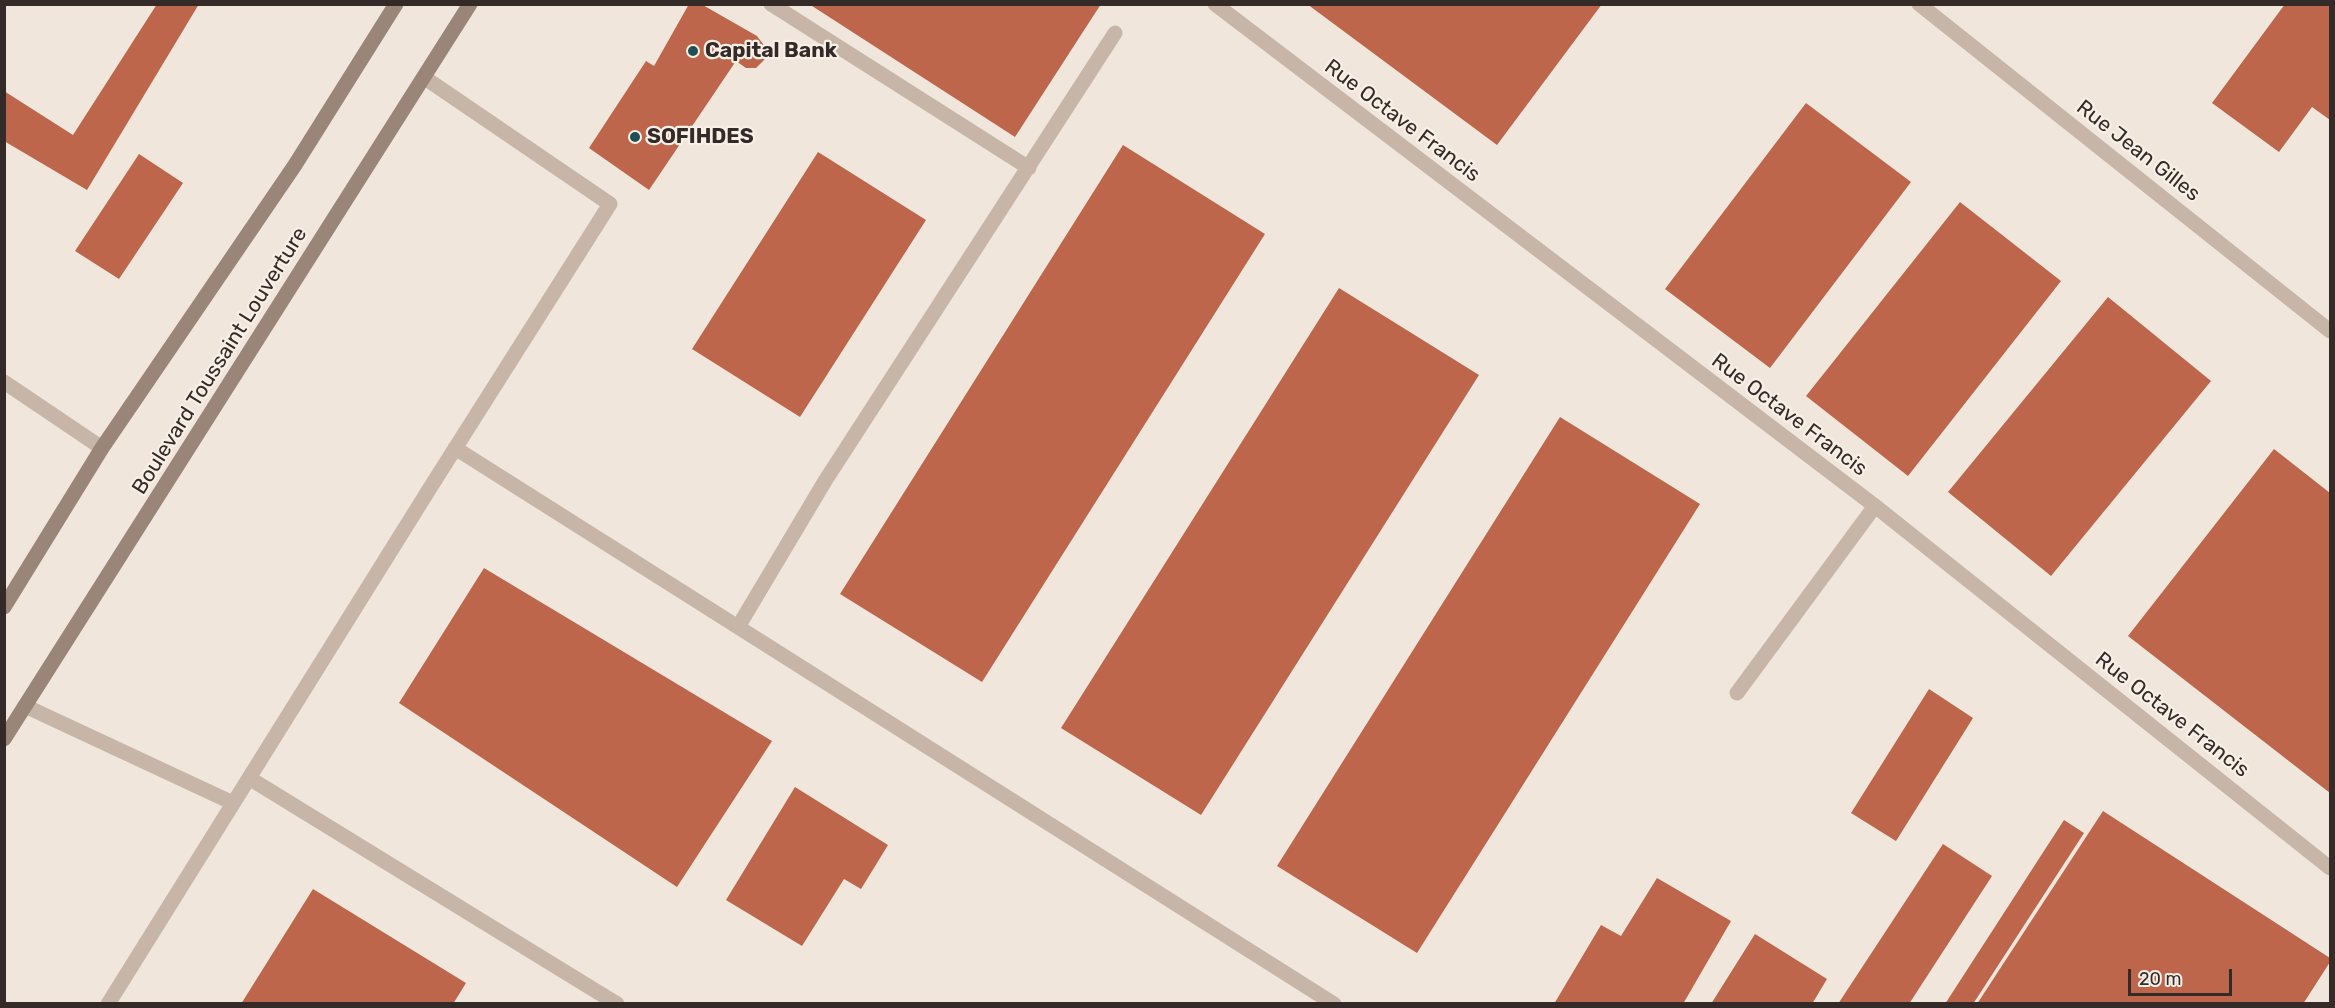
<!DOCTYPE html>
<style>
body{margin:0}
#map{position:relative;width:2335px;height:1008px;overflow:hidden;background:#f0e6db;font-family:Rubik,sans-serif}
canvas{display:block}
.frame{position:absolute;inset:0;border:6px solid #342b28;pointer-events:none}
.scale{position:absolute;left:2128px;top:969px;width:104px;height:27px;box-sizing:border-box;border:3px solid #342b28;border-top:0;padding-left:8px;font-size:18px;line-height:21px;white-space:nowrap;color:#342b28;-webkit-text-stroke:4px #f8f0e7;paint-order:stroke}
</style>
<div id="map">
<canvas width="2335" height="1008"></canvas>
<div class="frame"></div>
<div class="scale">20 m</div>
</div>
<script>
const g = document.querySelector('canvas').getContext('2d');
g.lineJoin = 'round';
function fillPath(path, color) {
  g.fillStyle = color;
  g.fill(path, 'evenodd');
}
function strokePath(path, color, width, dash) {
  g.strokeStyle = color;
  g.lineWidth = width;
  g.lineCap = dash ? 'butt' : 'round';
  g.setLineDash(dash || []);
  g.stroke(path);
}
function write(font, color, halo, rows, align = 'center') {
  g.font = font + ' Rubik,sans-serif';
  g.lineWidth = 4.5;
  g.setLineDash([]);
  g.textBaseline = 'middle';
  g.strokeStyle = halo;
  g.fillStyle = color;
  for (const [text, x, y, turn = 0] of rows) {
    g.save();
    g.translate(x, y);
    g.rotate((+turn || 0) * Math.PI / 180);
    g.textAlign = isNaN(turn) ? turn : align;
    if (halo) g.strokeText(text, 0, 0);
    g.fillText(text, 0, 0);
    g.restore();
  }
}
const building = new Path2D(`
 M157 4H199L87 190 4 141V91L73 135Z
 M689 4H701L757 36 766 48 765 59 756 68H746L736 61 649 190 589 148 646 61 654 66Z
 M809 4H1101L1015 137Z
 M1307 4H1602L1497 145Z
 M2285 4H2330V120L2312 107 2279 152 2212 103Z
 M1806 103 1911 182 1770 368 1665 289Z
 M1123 145 1265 234 982 682 840 594Z
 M818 152 926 220 800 417 692 349Z
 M139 154 183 183 119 279 75 251Z
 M1960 202 2061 281 1908 476 1806 396Z
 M1339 288 1479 375 1201 815 1061 728Z
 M2108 297 2211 381 2051 576 1948 492Z
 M1560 417 1700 504 1417 953 1277 866Z
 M2274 449 2330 493V793L2128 636Z
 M484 568 772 741 677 887 399 703Z
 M1929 689 1973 718 1896 841 1851 813Z
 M795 787 888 845 861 889 844 879 802 946 726 900Z
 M2103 811 2330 958V962L2303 1004H1977Z
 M2064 820 2084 833 1973 1004H1945Z
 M1943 844 1992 876 1909 1004H1838Z
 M1657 878 1731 921 1683 1004H1554L1601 925 1621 936Z
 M313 889 466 983 453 1004H241Z
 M1755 934 1827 979 1812 1004H1711Z`);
const lane = new Path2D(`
 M771 4 1029 168
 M455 448 1334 1004
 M738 627 825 481 1115 33
 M1737 693 1875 506
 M25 706 233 803
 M249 778 617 1004
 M108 1004 430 488 610 204 425 78`);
const street = new Path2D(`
 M1215 4 1875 506 2330 868
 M1919 4 2330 331
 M4 382 102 448`);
const secondary = new Path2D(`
 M4 607 102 448 295 165 396 4
 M4 739 470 4`);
const markers = [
 [693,51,6,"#205053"],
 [635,137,6,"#205053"]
];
const poiNames = [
 ["Capital Bank",705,51],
 ["SOFIHDES",647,137]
];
const streetNames = [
 ["Rue Octave Francis",1402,121,37],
 ["Rue Jean Gilles",2138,151,38],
 ["Boulevard Toussaint Louverture",220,361,-58],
 ["Rue Octave Francis",1789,415,37],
 ["Rue Octave Francis",2172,715,38]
];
fillPath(building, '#bd664b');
strokePath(lane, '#c7b6a8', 15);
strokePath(street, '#c7b6a8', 15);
strokePath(secondary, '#9a8579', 15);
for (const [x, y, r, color] of markers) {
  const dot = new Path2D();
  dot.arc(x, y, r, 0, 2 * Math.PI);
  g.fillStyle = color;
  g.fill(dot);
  strokePath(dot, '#f8f0e7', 2);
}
write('bold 21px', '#342b28', '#f8f0e7', poiNames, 'left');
write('21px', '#342b28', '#f8f0e7', streetNames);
</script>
